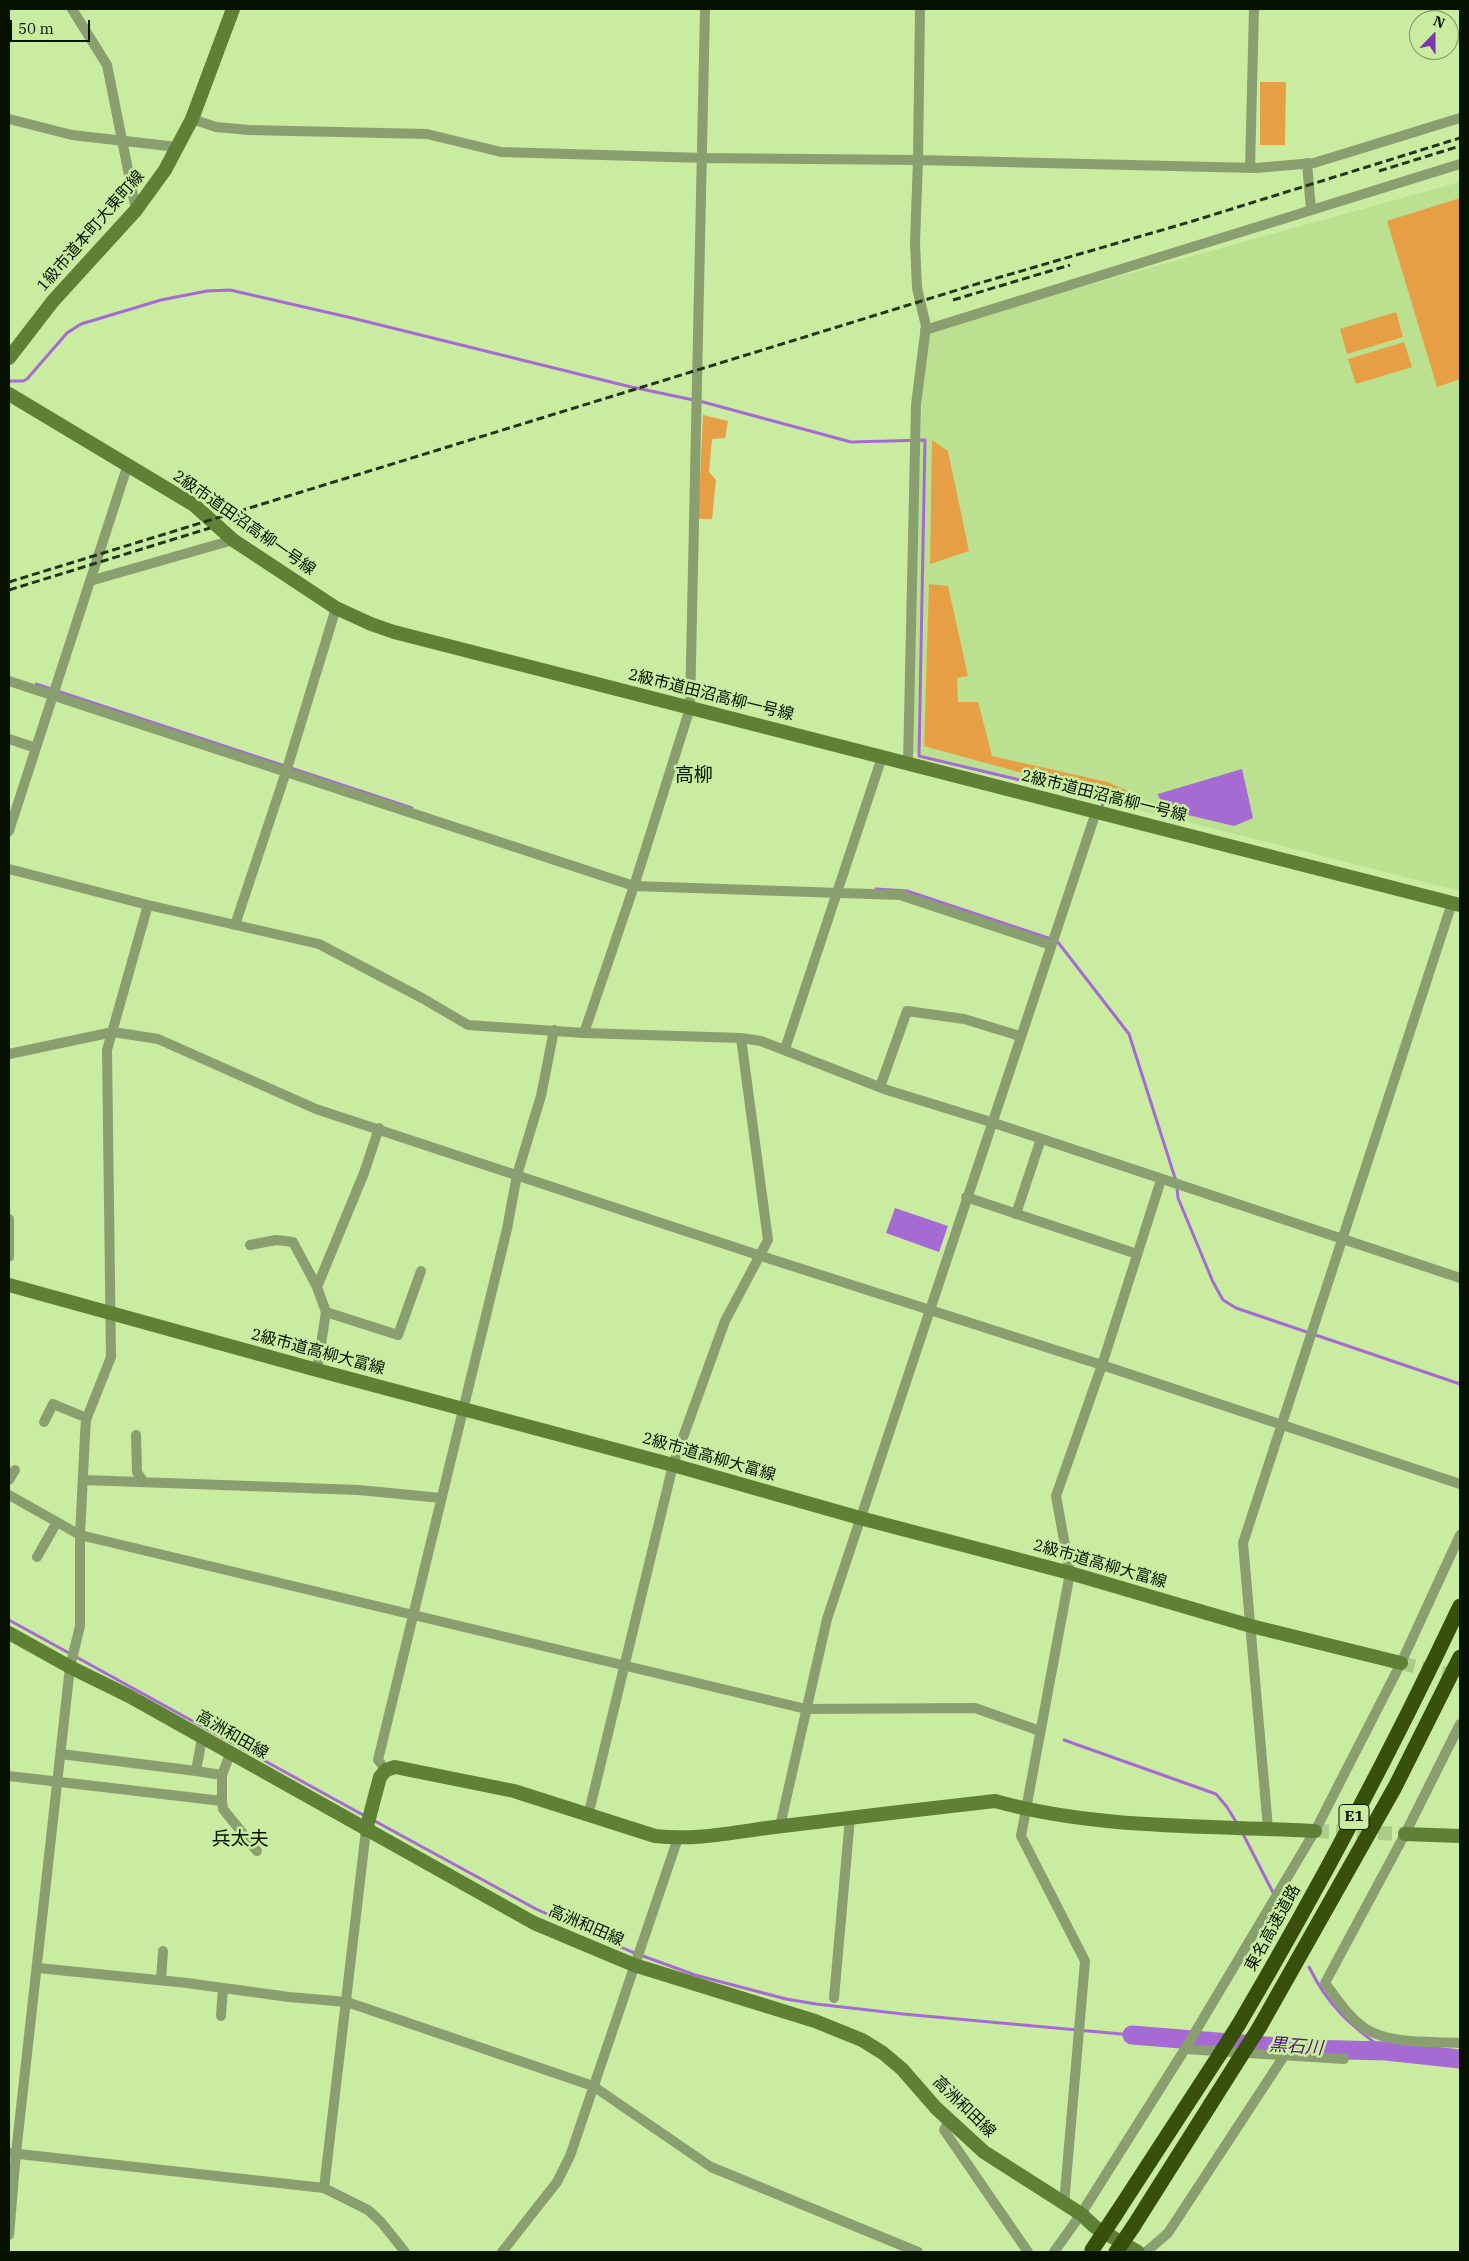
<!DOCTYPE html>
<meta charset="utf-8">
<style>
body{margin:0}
#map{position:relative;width:1469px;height:2261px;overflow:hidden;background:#c9eca1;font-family:"IBM Plex Serif",serif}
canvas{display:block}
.frame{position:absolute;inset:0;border:10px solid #061100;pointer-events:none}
.north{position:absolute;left:1409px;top:10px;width:50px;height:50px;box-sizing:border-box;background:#c9eca1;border:1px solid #7b9461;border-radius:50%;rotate:22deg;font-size:14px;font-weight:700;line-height:20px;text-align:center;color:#061100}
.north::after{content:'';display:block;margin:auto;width:18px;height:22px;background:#7c37aa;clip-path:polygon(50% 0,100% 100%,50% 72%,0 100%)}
.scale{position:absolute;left:10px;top:20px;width:80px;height:22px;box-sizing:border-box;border:2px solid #061100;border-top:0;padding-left:6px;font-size:15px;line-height:18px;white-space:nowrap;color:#061100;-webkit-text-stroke:4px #c9eca1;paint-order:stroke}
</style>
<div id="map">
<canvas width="1469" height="2261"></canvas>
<div class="frame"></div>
<div class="north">N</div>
<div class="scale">50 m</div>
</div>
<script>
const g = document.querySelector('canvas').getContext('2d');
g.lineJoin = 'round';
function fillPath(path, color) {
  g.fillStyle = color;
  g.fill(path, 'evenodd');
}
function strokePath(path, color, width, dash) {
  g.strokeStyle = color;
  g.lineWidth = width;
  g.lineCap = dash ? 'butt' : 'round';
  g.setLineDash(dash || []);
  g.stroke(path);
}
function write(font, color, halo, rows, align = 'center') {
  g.font = font + ' "IBM Plex Serif","Noto Sans JP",serif';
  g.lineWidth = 5;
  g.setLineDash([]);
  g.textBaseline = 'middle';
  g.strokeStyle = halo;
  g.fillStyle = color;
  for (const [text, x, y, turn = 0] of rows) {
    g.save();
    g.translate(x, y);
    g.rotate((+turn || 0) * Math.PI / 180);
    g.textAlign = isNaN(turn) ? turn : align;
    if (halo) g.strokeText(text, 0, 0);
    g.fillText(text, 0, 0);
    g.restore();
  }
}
const built = new Path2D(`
 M1460 182V891L908 751 925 330Z`);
const green = new Path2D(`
 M1260 82H1286L1285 145H1260Z
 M1460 198V379L1437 387 1387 221Z
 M1396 312 1403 337 1347 354 1340 329Z
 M1404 342 1412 367 1356 384 1348 359Z
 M703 415 728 421 725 438 712 439 709 472 716 480 712 519H698Z
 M932 440 948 451 969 551 930 564Z
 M929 584 948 586 968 676 957 678 958 702H978L992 756 1107 782 1128 791 1127 802 924 746Z`);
const water = new Path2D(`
 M1242 769 1253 818 1234 826 1163 809 1158 794Z
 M895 1208 948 1226 939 1252 886 1233Z`);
const stream = new Path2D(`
 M9 381H23L27 379 67 333 81 324 161 300 207 291 230 290 352 318 627 386 703 402 851 442 925 440 919 756 1104 800 1101 810
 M36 684 412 808
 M876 889 907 891 1057 941 1129 1034 1176 1181
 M1177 1187 1178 1198 1213 1282 1223 1300 1236 1308 1460 1384
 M9 1620 365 1816
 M1064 1740 1216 1794 1227 1807 1238 1825
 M373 1820 536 1909 632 1952 695 1975 786 1999 816 2004 903 2014 1132 2035
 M1242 1832 1282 1910
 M1309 1967C1328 2006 1351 2026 1386 2051`);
const river = new Path2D(`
 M1132 2035 1303 2049 1386 2051 1460 2059`);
const secondaryTunnel = new Path2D(`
 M1401 1663 1460 1677
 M1315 1831 1405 1834`);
const street = new Path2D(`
 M72 9 107 65 136 210
 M9 119 72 135 177 147
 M192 119 216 127 249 130 427 134 501 152 703 158 918 160 1256 168 1314 163 1460 118
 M1307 163 1311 210
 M1250 168 1254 9
 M925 330 1460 164
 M90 581 233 540
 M9 681 634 886 900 895 1051 945
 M9 739 36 748
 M908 763 916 405 926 326 917 288 915 243 918 160 920 9
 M9 831 128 464
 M9 869 148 905 319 944 422 998 468 1025 584 1033 741 1038 761 1041 887 1090 991 1122 1460 1278
 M235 925 286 772 336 608
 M584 1033 634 886 690 708 705 9
 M785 1049 882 757
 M9 1054 113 1032 158 1039 316 1109 758 1255 1102 1365 1460 1484
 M880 1087 907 1011 964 1019 1020 1036
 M966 1197 1137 1254
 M1016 1214 1041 1139
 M9 1219V1257
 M250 1245 276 1240 293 1242 317 1287
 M326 1312 398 1335 421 1271
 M317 1370 326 1312 317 1287 364 1173 379 1128
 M44 1422 53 1404 87 1418
 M136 1435 137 1472 143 1481
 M9 1480 15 1470
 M84 1480 359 1490 441 1498
 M9 1495 80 1535 806 1709 975 1708 1040 1731
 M37 1557 57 1522
 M1460 1724 1405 1834 1325 1983C1337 1999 1349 2018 1366 2029 1392 2045 1431 2041 1460 2043
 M202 1738 196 1771 222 1775 230 1754
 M61 1754 196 1771
 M386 1770 378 1760 507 1229 517 1175 541 1096 554 1030
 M9 1776 222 1801V1775
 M222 1801 223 1809 257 1851
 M588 1816 673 1465 725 1321 768 1240 741 1038
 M780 1826 827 1619 1096 812
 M1268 1828 1243 1543 1452 903
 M38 1968 187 1983 289 1997 347 2002 593 2086 711 2167 918 2252
 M161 1980 163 1951
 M834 1998 850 1818
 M221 2016 223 1988
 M1185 2049 1344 2059
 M949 2121 944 2130 1028 2252
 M10 2153 324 2188 368 2210 381 2222 405 2252
 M324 2188 366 1830
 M1064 2204 1085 1961 1021 1836 1070 1573 1056 1496 1102 1365 1161 1180
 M9 2235 16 2153 70 1667 80 1626V1535L85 1435 86 1420 111 1357 107 1050 148 905
 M502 2252 557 2182 570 2156 678 1838
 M1054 2252 1081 2214 1185 2049 1315 1831 1401 1663 1460 1535
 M1146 2252 1168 2233 1284 2056`);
const secondary = new Path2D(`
 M9 358 53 301 136 210 165 170 192 119 233 9
 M9 394 194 505 233 540 336 608 371 624 394 632 1460 905
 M9 1285 317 1370 673 1465 860 1518 1070 1573 1251 1626 1401 1663
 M9 1633 70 1667 129 1696 534 1923 634 1965 815 2021 862 2040 883 2053 902 2069 936 2108 984 2152 1081 2214 1095 2227 1138 2252
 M366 1830 380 1777 386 1770 395 1767 514 1791 655 1836C699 1841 739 1831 783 1826 854 1817 924 1809 995 1801 1099 1830 1209 1825 1315 1831
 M1405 1834 1460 1836`);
const highway = new Path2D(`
 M1239 2024C1319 1888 1393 1748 1460 1606
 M1259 2028 1395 1787 1460 1657
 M1116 2214 1220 2054
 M1133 2227 1241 2056`);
const rail = new Path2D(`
 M1379 171 1460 146
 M953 300 1070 265
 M9 582 980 283 1193 221 1460 138
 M9 590 210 528`);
const highwayBridge = new Path2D(`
 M1220 2054 1239 2024
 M1241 2056 1259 2028
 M1092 2250 1116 2214
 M1116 2252 1133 2227`);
const shields = [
 [1354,1817,30]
];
const shieldNames = [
 ["E1",1354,1817]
];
const streetNames = [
 ["1級市道本町大東町線",91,231,-49],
 ["2級市道田沼高柳一号線",244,523,35],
 ["2級市道田沼高柳一号線",711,695,14],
 ["2級市道田沼高柳一号線",1104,796,14],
 ["2級市道高柳大富線",318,1352,15],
 ["2級市道高柳大富線",709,1457,16],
 ["2級市道高柳大富線",1100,1564,16],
 ["高洲和田線",232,1735,30],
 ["高洲和田線",586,1926,23],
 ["東名高速道路",1273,1928,-61],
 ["高洲和田線",964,2107,44]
];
const waterNames = [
 ["黒石川",1296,2047,4]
];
const quarterNames = [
 ["高柳",694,776],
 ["兵太夫",240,1840]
];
fillPath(built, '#bbe08f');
fillPath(green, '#e79f45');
fillPath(water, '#a66bd3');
strokePath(stream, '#a66bd3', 3);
strokePath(river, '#a66bd3', 19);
strokePath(secondaryTunnel, '#accb89', 14, [14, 7]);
strokePath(street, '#899f70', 10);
strokePath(secondary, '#608035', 14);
strokePath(highway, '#37500c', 15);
strokePath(rail, '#26351a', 3, [8, 4]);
strokePath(highwayBridge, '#37500c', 15);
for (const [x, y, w] of shields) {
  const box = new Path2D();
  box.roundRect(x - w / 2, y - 12.5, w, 25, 4);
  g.fillStyle = '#c9eca1';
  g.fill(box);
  strokePath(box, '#061100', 1);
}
write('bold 15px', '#061100', null, shieldNames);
write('16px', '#061100', '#c9eca1', streetNames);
write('italic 18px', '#551b79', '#c9eca1', waterNames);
write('19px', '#061100', '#c9eca1', quarterNames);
</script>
